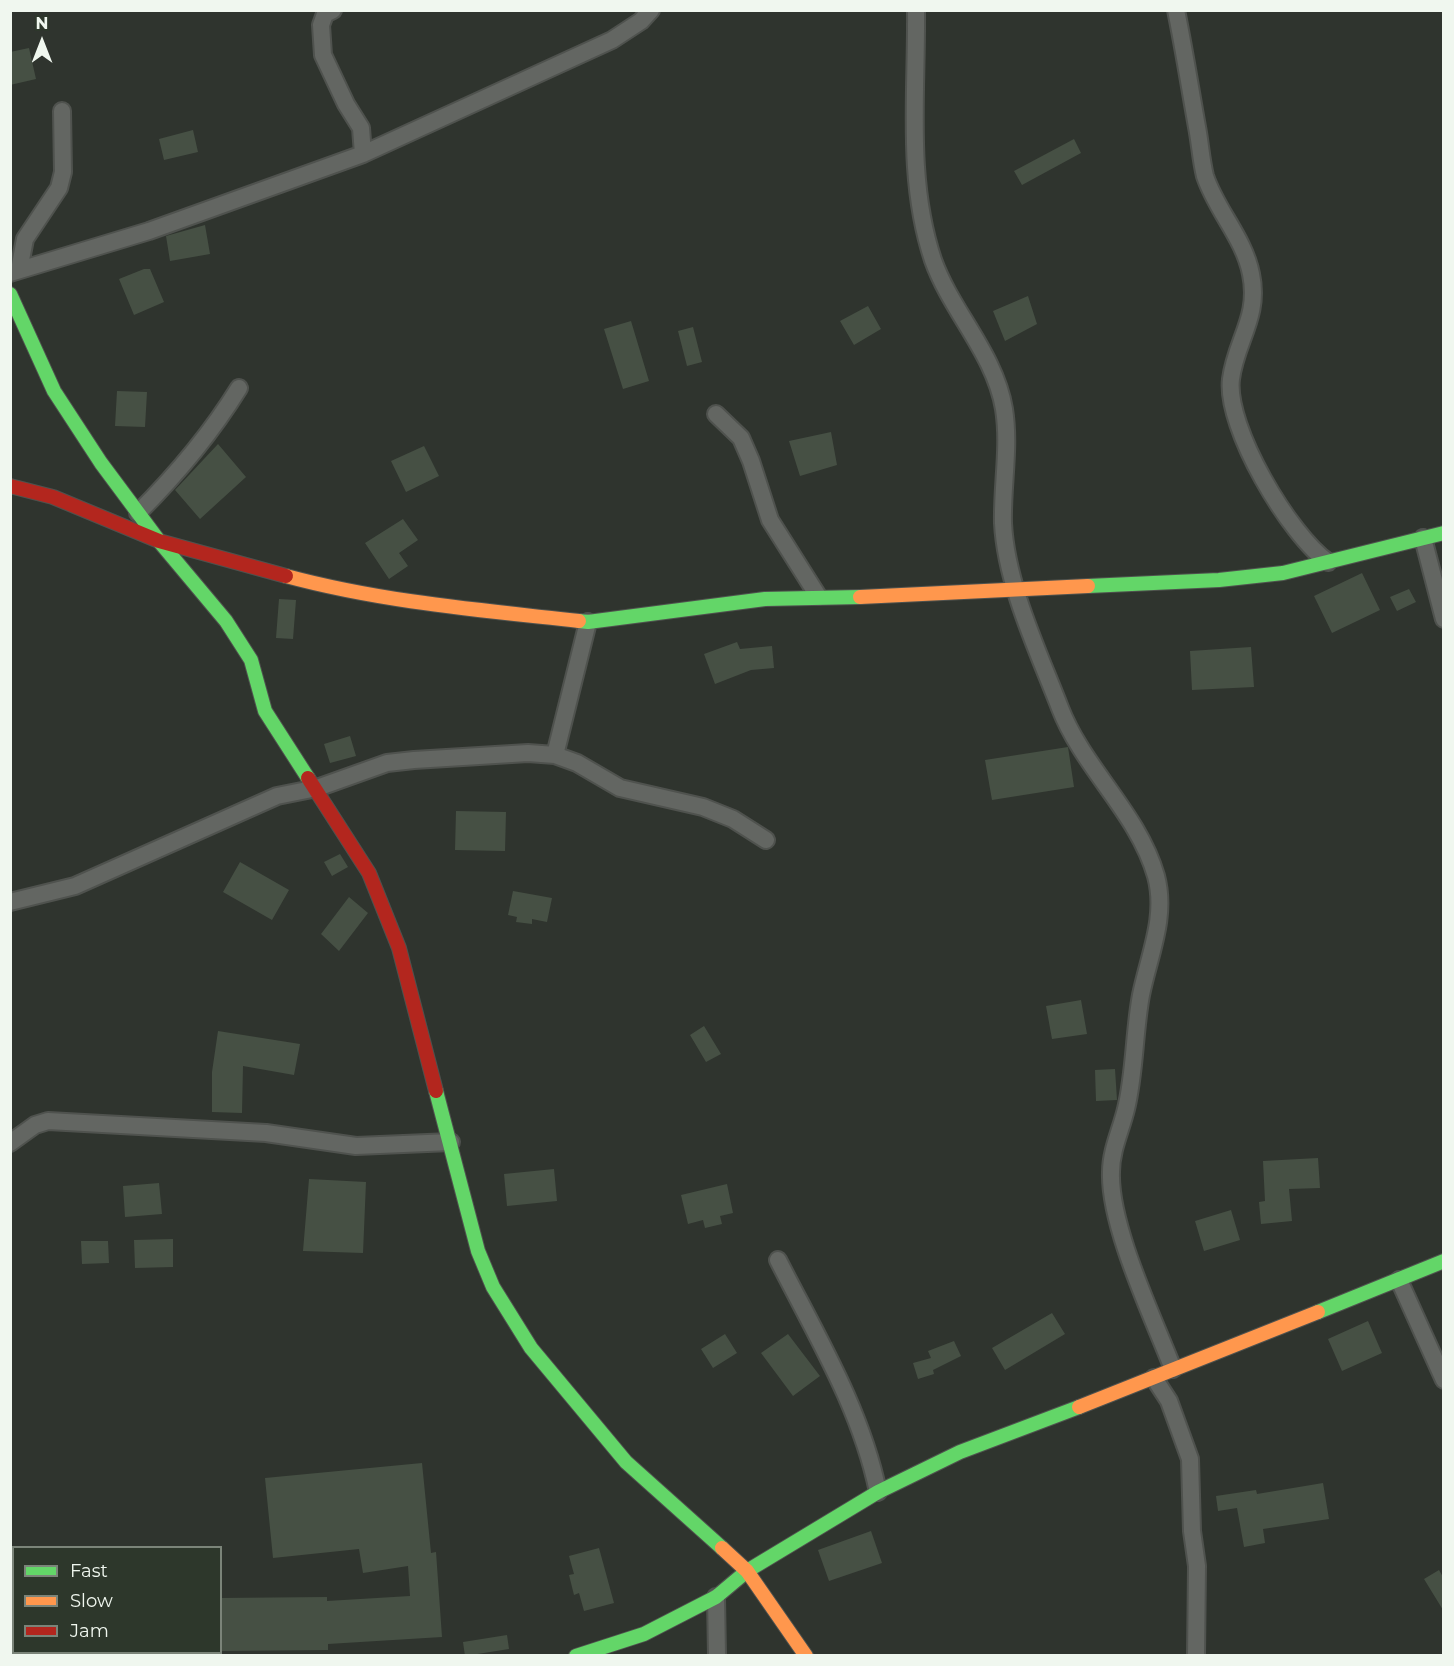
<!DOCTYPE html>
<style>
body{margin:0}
#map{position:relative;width:1454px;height:1666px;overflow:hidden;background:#2f342e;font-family:Montserrat,sans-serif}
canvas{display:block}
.frame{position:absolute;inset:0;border:12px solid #f0f7ef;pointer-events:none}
.legend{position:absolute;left:12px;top:1546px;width:210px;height:108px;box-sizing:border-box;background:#2d372b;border:2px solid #7b8479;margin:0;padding:8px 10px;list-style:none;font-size:18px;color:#f0f7ef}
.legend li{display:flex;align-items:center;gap:12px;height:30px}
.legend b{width:30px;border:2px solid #7b8479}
.north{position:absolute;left:12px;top:12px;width:60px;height:60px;-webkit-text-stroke:4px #2d372b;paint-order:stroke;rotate:0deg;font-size:16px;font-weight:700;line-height:24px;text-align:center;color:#f0f7ef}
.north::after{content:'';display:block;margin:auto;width:21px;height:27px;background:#f0f7ef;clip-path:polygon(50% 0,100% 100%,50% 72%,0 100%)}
</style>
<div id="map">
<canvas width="1454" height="1666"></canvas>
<div class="frame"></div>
<ul class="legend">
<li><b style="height:8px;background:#63d668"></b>Fast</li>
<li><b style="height:8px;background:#ff974d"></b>Slow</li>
<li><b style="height:8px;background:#b3261e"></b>Jam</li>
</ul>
<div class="north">N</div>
</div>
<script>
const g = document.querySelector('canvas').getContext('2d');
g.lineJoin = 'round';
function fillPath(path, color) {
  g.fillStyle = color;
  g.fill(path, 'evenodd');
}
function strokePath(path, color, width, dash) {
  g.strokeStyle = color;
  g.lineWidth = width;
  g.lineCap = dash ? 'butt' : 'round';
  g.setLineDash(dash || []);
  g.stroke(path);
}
const building = new Path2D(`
 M29 48 36 79 10 85V52Z
 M193 130 198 152 164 160 159 139Z
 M1074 139 1081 153 1022 185 1014 171Z
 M205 225 210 254 170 261 166 236Z
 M144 269H150L164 302 134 315 119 279Z
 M1028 296 1037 324 1005 341 993 311Z
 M868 306 881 329 854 345 840 321Z
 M631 321 649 381 623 389 604 329Z
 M693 327 702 362 687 366 678 331Z
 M117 391 147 392 145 427 115 426Z
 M831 432 837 465 800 476 789 441Z
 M218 444 246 477 200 519 175 490Z
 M424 446 439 476 406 492 391 461Z
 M403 519 418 540 399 553 408 566 389 579 365 543Z
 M1362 573 1380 610 1332 633 1314 596Z
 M1409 589 1416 602 1397 611 1390 597Z
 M279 599 296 600 293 639 276 638Z
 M737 642 740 649 772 646 774 668 751 670 715 684 704 654Z
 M1251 647 1254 687 1192 690 1190 651Z
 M350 736 356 756 330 763 324 744Z
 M1068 747 1074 787 992 800 985 760Z
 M456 811 506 812 505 851 455 850Z
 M340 854 348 867 332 876 324 862Z
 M240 862 289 890 272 920 223 892Z
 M513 891 552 898 547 922 532 919V924L516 922 517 917 508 915Z
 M349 897 368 913 339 951 321 934Z
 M1081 1000 1087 1034 1052 1039 1046 1006Z
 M704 1026 721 1054 706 1062 690 1035Z
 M218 1031 300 1044 294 1075 243 1066 242 1113 212 1112V1072Z
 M1115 1069 1117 1100 1096 1101 1095 1070Z
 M1318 1158 1320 1188 1289 1189 1292 1221 1261 1224 1259 1202 1265 1201 1263 1161Z
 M554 1169 557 1201 507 1206 504 1174Z
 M309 1179 366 1182 363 1253 303 1251Z
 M159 1183 162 1214 125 1217 123 1186Z
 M727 1184 733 1213 720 1216 722 1224 705 1228 703 1220 688 1224 681 1195Z
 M1231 1210 1240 1240 1204 1251 1195 1221Z
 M173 1239V1267L135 1268 134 1240Z
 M81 1241H108L109 1263 82 1264Z
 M1052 1313 1065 1334 1005 1370 992 1348Z
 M1368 1321 1382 1353 1342 1371 1328 1339Z
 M725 1334 737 1353 713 1368 701 1349Z
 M788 1334 820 1376 793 1396 761 1353Z
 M954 1341 961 1356 933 1370 934 1374 918 1379 913 1363 931 1358 928 1351Z
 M422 1463 431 1553 436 1552 442 1637 328 1644V1650L220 1651V1598L327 1597V1601L410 1596 408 1566 363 1573 359 1549 273 1558 265 1478Z
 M1323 1483 1329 1519 1263 1529 1265 1543 1244 1547 1237 1508 1218 1511 1216 1496 1256 1490 1257 1494Z
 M871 1531 882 1563 829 1581 818 1550Z
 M599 1548 614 1603 584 1611 579 1593 574 1595 569 1575 574 1574 569 1556Z
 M1439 1570 1443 1577V1610L1424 1579Z
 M507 1635 509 1649 465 1656 463 1642Z`);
const street = new Path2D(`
 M333 10 325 14 321 25 323 55 346 104 361 128 363 154
 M916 10C917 94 906 179 933 260 951 311 995 354 1004 409 1010 447 1002 485 1003 523 1006 584 1038 651 1060 708 1083 768 1138 813 1156 876 1167 917 1149 955 1141 995 1134 1033 1135 1072 1126 1109 1121 1130 1111 1150 1111 1172 1109 1226 1153 1317 1173 1369
 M1176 10C1184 49 1190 88 1197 127 1200 142 1201 160 1205 176 1216 210 1244 238 1251 274 1260 317 1236 340 1231 379 1225 427 1290 536 1328 562
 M19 270 25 239 59 188 63 172 62 111
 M10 273 149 231 363 154 612 40 641 21 651 10
 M716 414 741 438 751 461 770 520 818 596
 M138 513C177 474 210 435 239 388
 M1423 538 1444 619
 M555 755 588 622
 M10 902 75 886 277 796 317 788 387 763 414 760 528 753 555 755 577 763 620 788 703 807 733 819 766 840
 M10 1143 35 1125 48 1121 266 1133 356 1146 451 1142
 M778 1260C816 1335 861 1409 878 1492
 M1399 1280 1444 1380
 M1154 1378 1169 1401 1190 1459 1192 1531 1197 1566 1196 1656
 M716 1597 717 1656`);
const fast = new Path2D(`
 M10 294 54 391 101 463 159 541 226 621 251 660 265 711 308 778
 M1088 586 1219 580 1283 573 1444 533
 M579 621 588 622 765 599 860 597
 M436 1091 478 1251 493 1287 531 1348 626 1462 722 1548
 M1318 1312 1444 1261
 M576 1656 644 1634 716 1597 747 1571 878 1492 960 1452 1079 1407`);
const slow = new Path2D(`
 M286 576C382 602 480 610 579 621
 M860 597 1088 586
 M1079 1407 1318 1312
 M722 1548 747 1571 806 1656`);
const jam = new Path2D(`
 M10 486 53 497 159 541 286 576
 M308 778 369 873 399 948 436 1091`);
fillPath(building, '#465044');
strokePath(street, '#4f524e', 20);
strokePath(fast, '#4f524e', 16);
strokePath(slow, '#4f524e', 16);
strokePath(jam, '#4f524e', 16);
strokePath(street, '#636662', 16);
strokePath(fast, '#63d668', 14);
strokePath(slow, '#ff974d', 14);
strokePath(jam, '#b3261e', 14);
</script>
